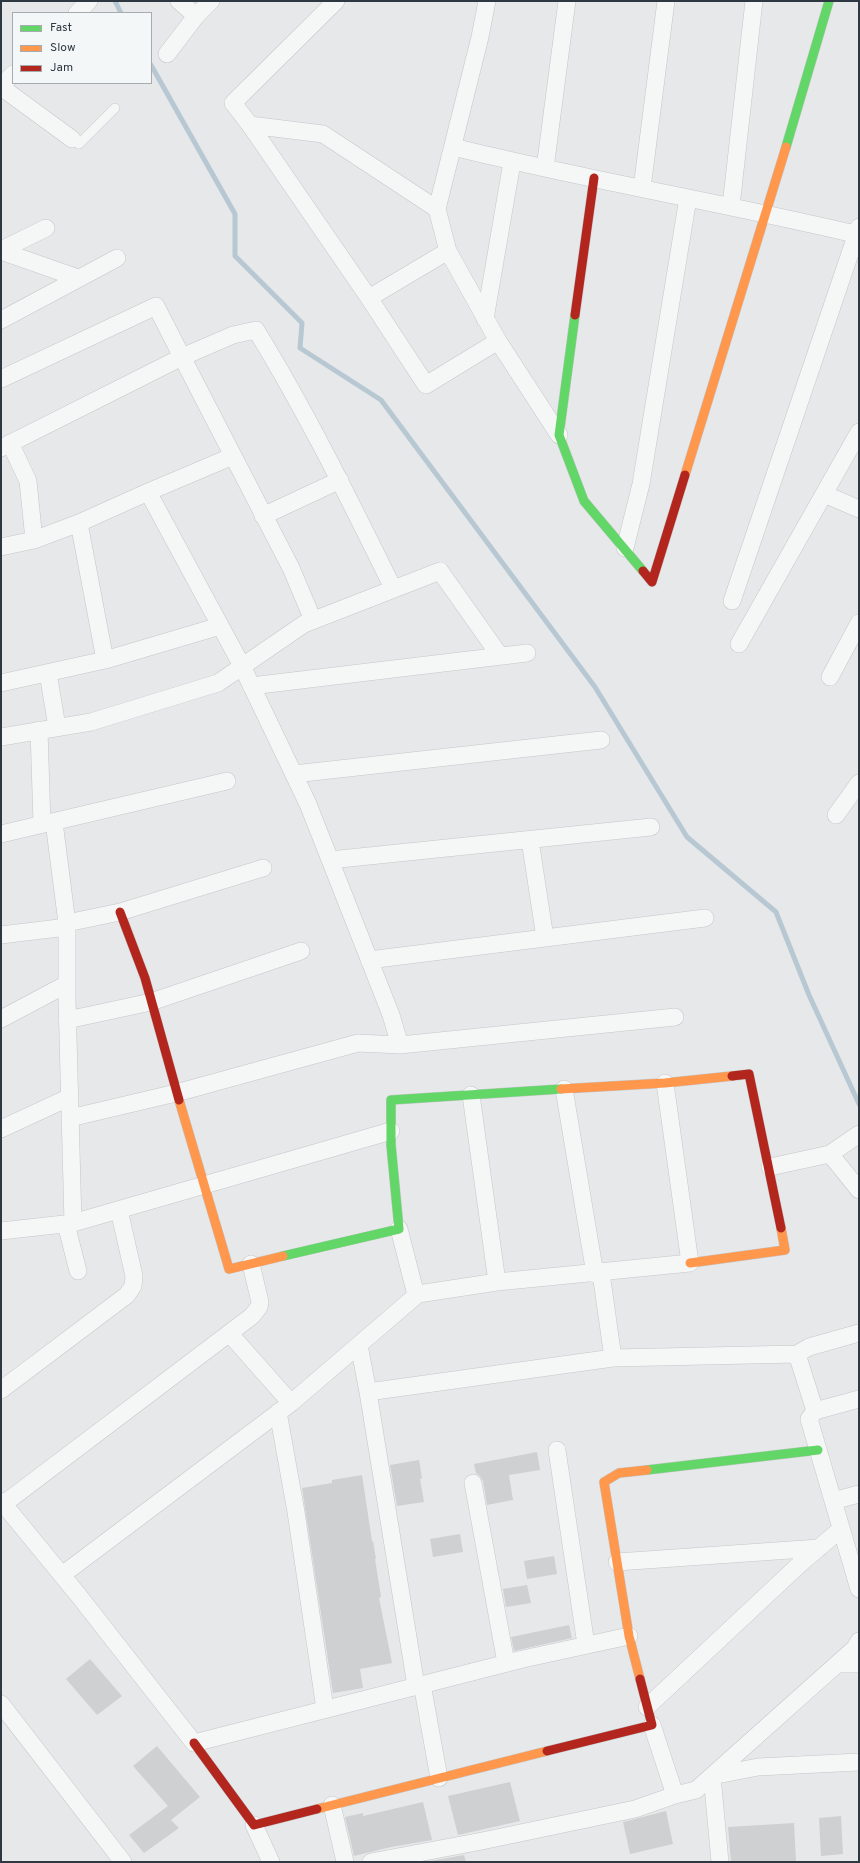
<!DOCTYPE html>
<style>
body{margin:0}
#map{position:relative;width:860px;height:1863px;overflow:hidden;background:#e6e8ea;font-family:Overpass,sans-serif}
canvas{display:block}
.frame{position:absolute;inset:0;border:2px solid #2e3842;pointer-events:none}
.legend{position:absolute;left:12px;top:12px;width:140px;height:72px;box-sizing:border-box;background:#f4f7f8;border:1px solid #a5abaf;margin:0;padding:5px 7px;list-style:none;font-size:12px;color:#2e3842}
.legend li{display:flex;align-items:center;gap:8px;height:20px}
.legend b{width:20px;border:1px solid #a5abaf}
</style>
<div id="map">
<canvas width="860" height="1863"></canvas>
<div class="frame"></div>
<ul class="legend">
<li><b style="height:5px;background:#63d668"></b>Fast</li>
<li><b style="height:5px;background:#ff974d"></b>Slow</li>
<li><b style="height:5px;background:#b3261e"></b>Jam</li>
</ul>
</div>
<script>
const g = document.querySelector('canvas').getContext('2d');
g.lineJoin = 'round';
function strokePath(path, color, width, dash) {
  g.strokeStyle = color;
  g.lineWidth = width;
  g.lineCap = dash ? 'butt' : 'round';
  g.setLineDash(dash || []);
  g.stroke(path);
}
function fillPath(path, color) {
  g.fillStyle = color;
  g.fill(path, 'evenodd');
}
const stream = new Path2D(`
 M115 1 121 13
 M151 65 235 214V256L302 323 300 348 381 400 595 687 687 837 776 912 809 995 859 1104`);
const building = new Path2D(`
 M537 1452 540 1470 509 1475 513 1500 487 1505 483 1481 480 1476 476 1473 474 1464Z
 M419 1460 422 1478 420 1479 424 1502 397 1506 390 1465Z
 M362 1475 372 1541H373L376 1559H375L381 1597 379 1598 392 1663 360 1669 363 1688 333 1693 302 1488 332 1483V1480Z
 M460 1534 463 1552 433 1557 430 1539Z
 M554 1556 557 1574 527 1579 524 1561Z
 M527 1585 531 1603 506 1607 503 1589Z
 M569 1625 572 1638 514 1651 511 1637Z
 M90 1659 122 1696 97 1715 66 1679Z
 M157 1746 200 1797 171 1820 179 1828 144 1853 129 1835 168 1806 133 1766Z
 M510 1782 520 1821 458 1835 448 1796Z
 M423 1802 432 1840 391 1847 354 1856 345 1817 363 1813V1816Z
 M666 1811 673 1844 630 1854 623 1822Z
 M841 1816 843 1854 821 1856 819 1818Z
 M794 1823 796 1861 731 1862 728 1827Z
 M464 1855 466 1862H425Z`);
const lane = new Path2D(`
 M72 139 79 144 115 108`);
const street = new Path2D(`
 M179 1 196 16 211 1
 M336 1 233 103 250 125 369 298 448 251 437 209 480 37 487 1
 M77 13 89 1
 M167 54 196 16
 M1 86 13 74
 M1 87 72 139
 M250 125 323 134 437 209
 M453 147C587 180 724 203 859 235
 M545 168 567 1
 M642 188 666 1
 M731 206 754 1
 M1 250 46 228
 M1 251 78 278
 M448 251 498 341 559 435
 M369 298 426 385 498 341
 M485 319 512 162
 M1 320 117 258
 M1 379 156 306 182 357 233 335 256 330C307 413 350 501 393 588
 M10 443 28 481 34 540
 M1 448 182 357 291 568 313 620
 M233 456 148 492 242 666 308 804 391 1015 400 1045
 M824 494 859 509
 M263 516 340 480
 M1 547 34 540 79 523
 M625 548 641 484 688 198
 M732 601 859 227
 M739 644 859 432
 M105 660 220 626
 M48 673 57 727
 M830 677 859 623
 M1 683 105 660 79 523 148 492
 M251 686 527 653
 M39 730 42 824
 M1 737 91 722 218 683 304 624 440 571 500 656
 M294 774 601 740
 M836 815 859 783
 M1 834 227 781
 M530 840 545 938
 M330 860 651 827
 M67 923 120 912 263 868
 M1 935 67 927
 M369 960 705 918
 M1 1019 67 984
 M67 1020 151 1002 301 951
 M564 1089 595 1274
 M471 1095 497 1282
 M70 1118 176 1093 358 1043 400 1045 675 1017
 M1 1129 70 1097
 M830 1154 859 1190
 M770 1167 830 1154 859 1134
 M73 1223 391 1131
 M66 1224 78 1271
 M399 1229 416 1295
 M1 1231 73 1223 67 1000V923L54 822
 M229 1333 291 1403
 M359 1345 368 1392 416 1686
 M797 1354 815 1411
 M613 1358 797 1354 809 1347 859 1333
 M1 1390 127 1295 133 1286 134 1276 119 1210
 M368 1392 613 1358 601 1273
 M859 1399 815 1411 809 1419 859 1589
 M278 1412 296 1512 325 1709
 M557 1450 586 1645
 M473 1483 506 1663
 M1 1501 79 1596 194 1743 523 1659 629 1636
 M833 1501 859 1494
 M1 1506 252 1316 259 1307 260 1302 251 1264
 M617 1562 819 1548
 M62 1575 291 1403 418 1294 497 1282 690 1263 665 1083
 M837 1664H859
 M422 1684 439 1778
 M1 1704 123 1862
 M647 1707 801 1563 841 1529
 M652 1725 675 1795 696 1790 855 1648 859 1641
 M332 1805 345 1862
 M254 1825 271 1862
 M371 1862 482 1841 635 1809 675 1795
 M720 1862 712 1776 758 1767 859 1762`);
const fast = new Path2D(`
 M786 147 829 1
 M575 315 559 435 584 501 643 571
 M283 1256 399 1229 391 1145V1100L561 1089
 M647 1470 818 1450`);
const slow = new Path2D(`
 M685 475 786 147
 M561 1089 665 1083 732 1076
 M179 1100 229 1269 283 1256
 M690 1263 785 1250 781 1228
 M640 1679 629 1636 604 1482 619 1473 647 1470
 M317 1809 547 1751`);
const jam = new Path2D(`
 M575 315 594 178
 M643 571 652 582 685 475
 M120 912 145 978 179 1100
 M732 1076 749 1074 781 1228
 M194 1743 254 1825 317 1809
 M547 1751 652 1725 640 1679`);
strokePath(stream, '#b8c8d2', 5);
fillPath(building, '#ced0d2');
strokePath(lane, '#c4c6c8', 10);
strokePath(street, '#c4c6c8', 18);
strokePath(fast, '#c4c6c8', 10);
strokePath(slow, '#c4c6c8', 10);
strokePath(jam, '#c4c6c8', 10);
strokePath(lane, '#f5f6f6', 9);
strokePath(street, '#f5f6f6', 17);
strokePath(fast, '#63d668', 9);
strokePath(slow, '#ff974d', 9);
strokePath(jam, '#b3261e', 9);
</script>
